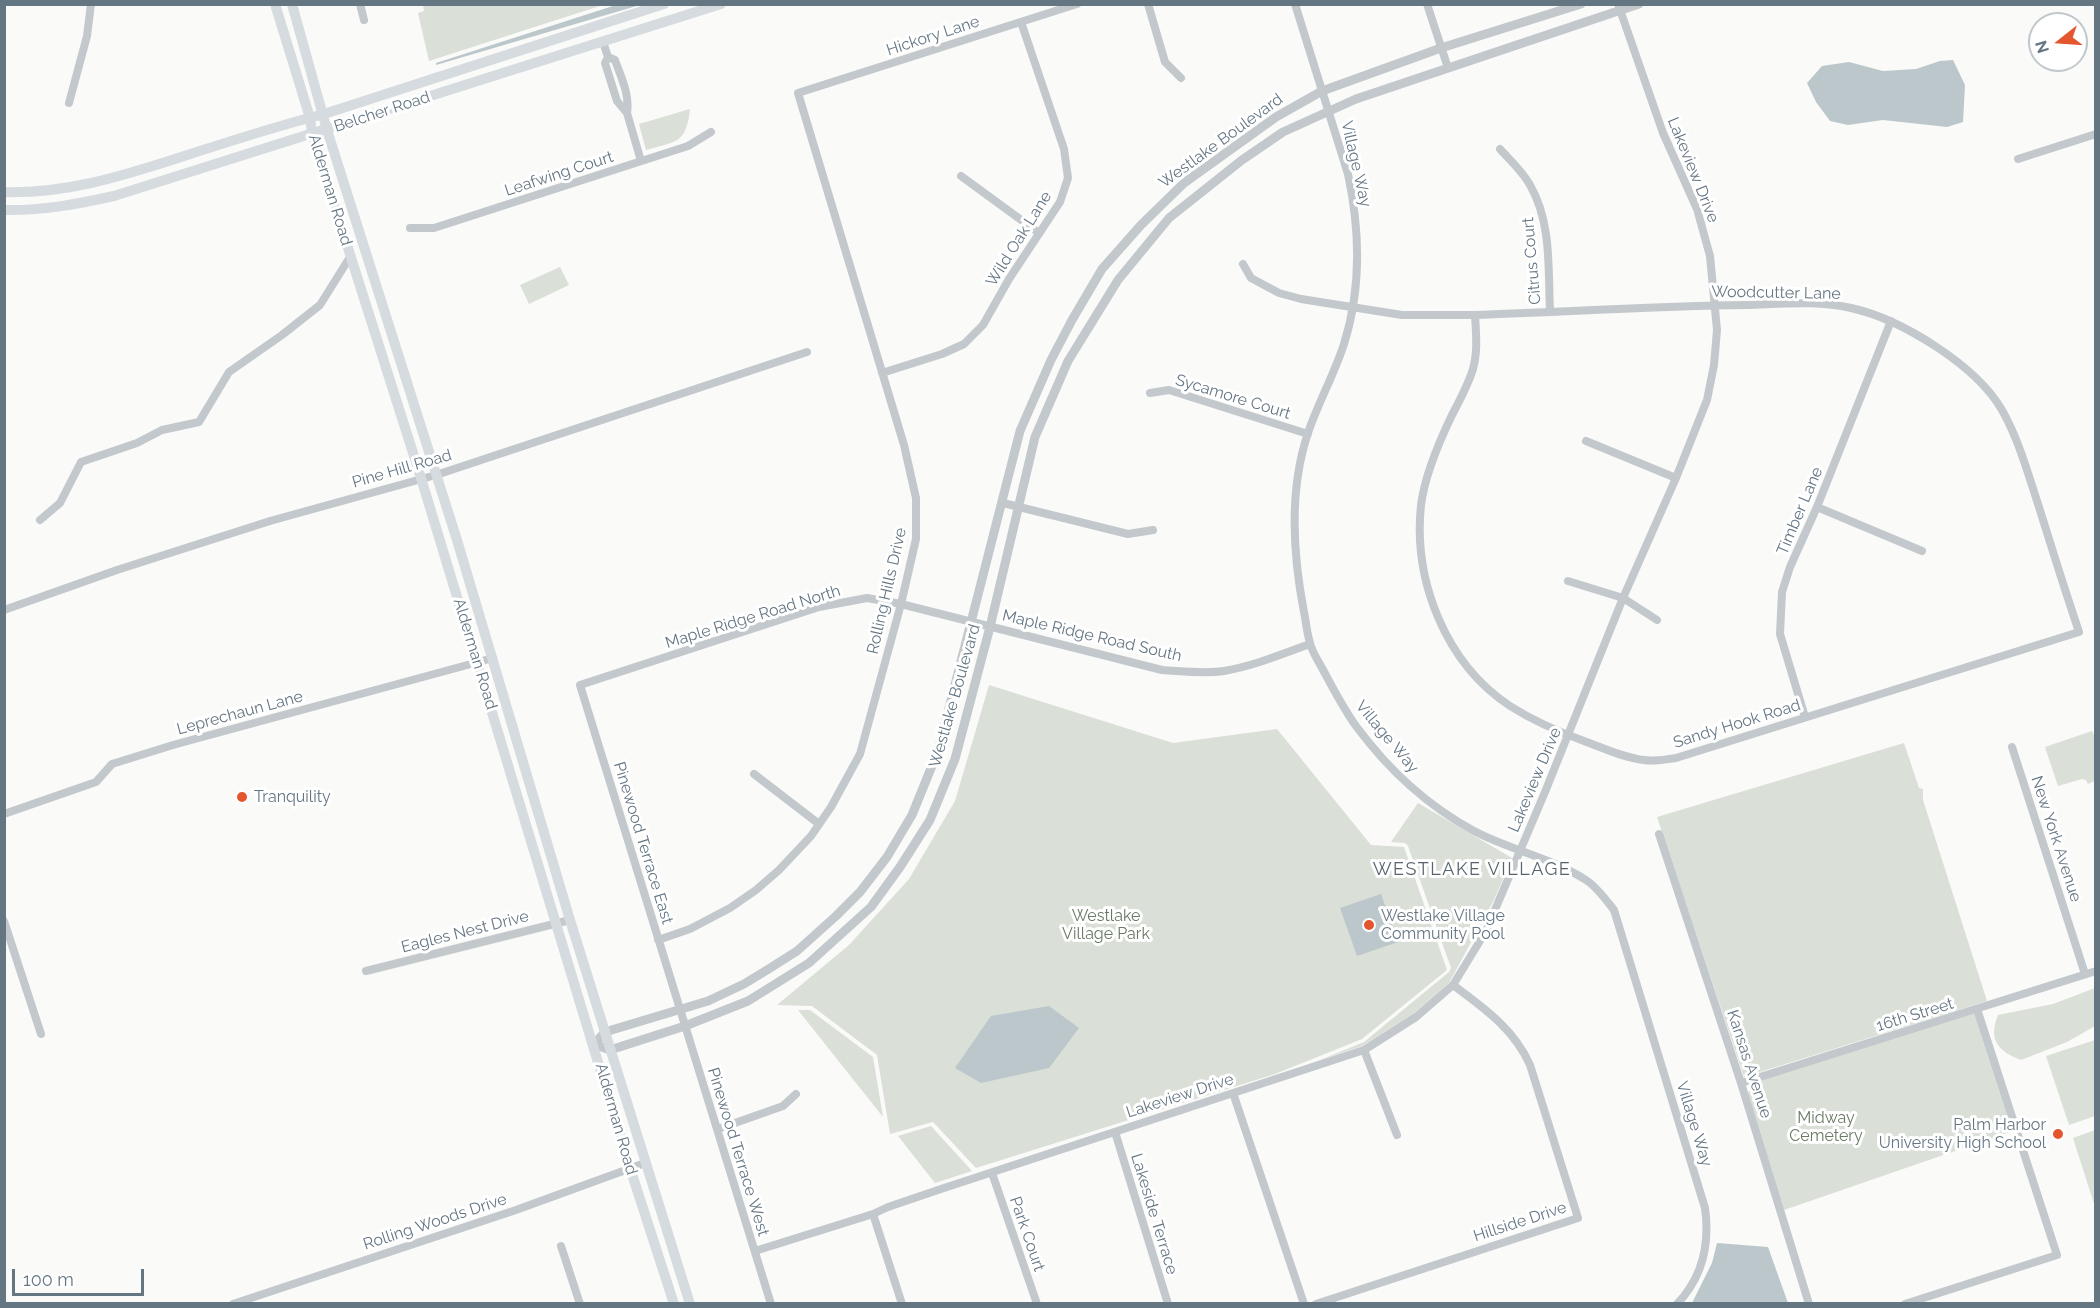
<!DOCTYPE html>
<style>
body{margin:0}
#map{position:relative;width:2100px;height:1308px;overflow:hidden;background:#fafaf8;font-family:Raleway,sans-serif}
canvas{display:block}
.frame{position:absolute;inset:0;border:6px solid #657683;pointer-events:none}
.north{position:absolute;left:2028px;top:12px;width:60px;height:60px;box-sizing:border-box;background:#fff;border:2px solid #c1c8cd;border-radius:50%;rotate:253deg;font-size:16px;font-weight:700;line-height:24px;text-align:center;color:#657683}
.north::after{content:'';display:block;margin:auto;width:21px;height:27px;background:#e4572e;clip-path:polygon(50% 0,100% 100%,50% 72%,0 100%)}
.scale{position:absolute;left:12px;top:1269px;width:132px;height:27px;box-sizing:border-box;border:3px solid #657683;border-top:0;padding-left:8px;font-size:18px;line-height:21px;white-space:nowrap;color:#657683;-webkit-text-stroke:4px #fff;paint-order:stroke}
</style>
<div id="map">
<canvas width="2100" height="1308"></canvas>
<div class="frame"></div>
<div class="north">N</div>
<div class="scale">100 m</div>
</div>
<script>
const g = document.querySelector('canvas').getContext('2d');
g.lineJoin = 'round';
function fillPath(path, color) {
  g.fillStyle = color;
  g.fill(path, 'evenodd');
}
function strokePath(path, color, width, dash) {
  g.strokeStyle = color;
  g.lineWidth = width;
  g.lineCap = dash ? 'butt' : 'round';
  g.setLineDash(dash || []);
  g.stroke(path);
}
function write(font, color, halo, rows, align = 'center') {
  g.font = font + ' Raleway,sans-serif';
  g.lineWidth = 6;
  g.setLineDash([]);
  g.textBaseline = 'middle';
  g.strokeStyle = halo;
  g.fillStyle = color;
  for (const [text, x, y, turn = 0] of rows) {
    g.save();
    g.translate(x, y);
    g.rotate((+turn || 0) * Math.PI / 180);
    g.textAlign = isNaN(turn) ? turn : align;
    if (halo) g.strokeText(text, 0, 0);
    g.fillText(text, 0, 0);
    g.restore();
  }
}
const green = new Path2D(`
 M423 4H603V5L429 61 418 13 424 11Z
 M690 109C686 144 677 141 646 150L639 124Z
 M560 267 569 285 529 304 520 285Z
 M989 685 1173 743 1277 729 1371 845 1404 847 1447 970 1362 1039 1275 1074 976 1168 933 1122 890 1134 877 1055 812 1006 777 1005 849 945 909 879 955 801Z
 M2092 731 2095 737V781L2088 784 2086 780 2082 779 2058 786 2045 747Z
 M1904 743 1919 788 1923 789V800L1987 1001 1744 1077 1657 817Z
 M1418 803 1512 858 1494 900 1449 983 1413 1014 1362 1046 1320 1060 1364 1042 1449 972 1451 968 1408 846 1405 843 1391 842Z
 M2095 988V1026L2067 1042 2021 1060C1998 1051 1988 1040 1998 1015L2053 1004Z
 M798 1010H810L873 1057 883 1117Z
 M1978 1012 2016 1130 1784 1210 1748 1093 1758 1080Z
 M2095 1040V1116L2069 1125 2046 1056Z
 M931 1126 972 1171 935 1183 898 1136Z
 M2095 1130 2096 1207H2095L2073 1138Z`);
const water = new Path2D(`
 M616 5H640L436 65V63Z
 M1953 60 1965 85 1963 122 1947 127 1883 120 1848 125 1830 121 1816 102 1807 83 1822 66 1849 62 1883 71 1916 69 1940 61Z
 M1381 894 1398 942 1357 956 1340 908Z
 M1049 1006 1079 1028 1049 1068 981 1083 955 1068 991 1016Z
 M1717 1243 1768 1247 1788 1303H1692L1712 1263Z`);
const minor = new Path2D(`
 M360 4 364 20
 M1148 4 1165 62 1181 78
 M1295 4 1348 174C1360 230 1361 290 1344 344 1334 375 1318 403 1308 433 1289 489 1293 555 1304 612 1306 622 1307 633 1310 643 1312 652 1318 660 1322 668 1333 688 1343 708 1356 726 1387 768 1428 806 1474 831 1510 850 1552 858 1586 880 1597 887 1606 900 1614 910L1705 1208C1710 1244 1703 1277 1677 1304
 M1427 4 1448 68
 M603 42 608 57 615 60C621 77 630 95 627 113L641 161
 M608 57 605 63 617 101 627 113
 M69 103 87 36 91 4
 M1500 149C1510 160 1523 172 1530 185 1552 223 1548 270 1550 312
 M2018 159 2096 134
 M961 176 1039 233
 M410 228H434L688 146 711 132
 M1243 264 1251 278 1279 293 1301 299 1402 315H1475C1566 312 1656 306 1747 305 1781 304 1818 300 1851 308 1901 319 1976 365 2002 410 2019 440 2028 474 2039 507 2052 549 2065 590 2079 632L1676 758C1666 759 1654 762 1644 760 1624 758 1603 748 1584 741 1559 732 1532 720 1510 706 1445 663 1413 580 1421 505 1425 474 1439 442 1452 415 1460 400 1468 385 1473 369 1478 351 1476 333 1475 315
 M882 373 942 354 964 344 983 325 1009 279 1060 202 1068 178 1064 149 1021 22
 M1150 393 1169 390 1308 434
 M1586 441 1676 478
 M1003 503 1128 534 1153 530
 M1817 507 1922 551
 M40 520 60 503 81 462 137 443 162 430 199 422 229 372 282 335 320 305 350 257
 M1568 581 1623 598 1657 620
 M4 610 117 570 270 521 436 475 807 352
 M1805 717 1780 634 1782 592 1790 567 1817 507 1891 321
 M2012 747 2085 974
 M754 774 819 824
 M4 814 96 782 112 764 173 745 493 658
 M1659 834 1741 1083 1809 1304
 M4 921 41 1034
 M658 940 690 929 730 908 756 890 779 870 811 836 831 807 860 754 901 604 916 539V498L904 445 798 93 1077 4
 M366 971 570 920
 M1364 1050 1397 1135
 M1741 1083 2096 971
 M1233 1093 1304 1304
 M718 1129 783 1106 796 1094
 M1115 1132 1168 1304
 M992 1173 1037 1304
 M873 1214 902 1304
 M561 1246 580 1304
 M755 1251 873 1214 888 1207 941 1189 1364 1050 1416 1017 1453 985 1486 931 1545 792 1623 598 1676 478 1707 400 1714 365 1717 330 1710 256 1697 209 1663 133 1618 4
 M233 1304 516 1210 645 1163
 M771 1304 580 685 819 607 867 598 901 604 1162 670C1182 671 1204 674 1224 671 1254 666 1282 654 1310 644
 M1316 1304 1578 1218 1530 1065C1514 1029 1484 1008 1453 985
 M1905 1304 2057 1255 1977 1009`);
const tertiary = new Path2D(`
 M1581 4 1441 48 1322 91 1276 117 1184 183 1141 225 1102 269 1072 320 1051 360 1020 431 938 751 912 815 887 857 860 892 836 916 797 951 767 970 744 984 708 1001 605 1032 594 1044 610 1050 685 1026 748 1001 809 963 871 907 900 867 930 820 955 759 990 627 1035 437 1068 361 1118 280 1169 218 1242 160 1283 132 1356 99 1639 4`);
const secondary = new Path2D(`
 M275 4 310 118 312 133 328 185 421 478 630 1168 674 1304
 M292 4 327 130 457 540 570 920 690 1304
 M4 192C64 194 119 177 175 159 224 143 273 127 324 114L664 4
 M4 210C41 211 78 204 114 196L721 4`);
const markers = [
 [242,797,6,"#e4572e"],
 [1369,925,6,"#e4572e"],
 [2058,1134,6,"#e4572e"]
];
const streetNames = [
 ["Hickory Lane",933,36,-18],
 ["Belcher Road",382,112,-18],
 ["Westlake Boulevard",1221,141,-36],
 ["Village Way",1356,164,77],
 ["Lakeview Drive",1693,170,68],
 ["Leafwing Court",559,174,-18],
 ["Alderman Road",330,190,73],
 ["Wild Oak Lane",1019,239,-58],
 ["Citrus Court",1532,261,-95],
 ["Woodcutter Lane",1776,293,1],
 ["Sycamore Court",1233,397,17],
 ["Pine Hill Road",402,469,-16],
 ["Timber Lane",1800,511,-67],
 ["Rolling Hills Drive",887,591,-77],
 ["Maple Ridge Road North",753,617,-17],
 ["Maple Ridge Road South",1092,636,13],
 ["Alderman Road",475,654,73],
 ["Westlake Boulevard",955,696,-74],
 ["Leprechaun Lane",240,713,-15],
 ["Sandy Hook Road",1737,724,-17],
 ["Village Way",1387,737,50],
 ["Lakeview Drive",1535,780,-67],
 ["New York Avenue",2056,839,72],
 ["Pinewood Terrace East",643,843,73],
 ["Eagles Nest Drive",465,932,-14],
 ["16th Street",1915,1015,-17],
 ["Kansas Avenue",1749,1064,72],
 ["Lakeview Drive",1180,1096,-18],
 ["Alderman Road",616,1119,74],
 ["Village Way",1694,1124,73],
 ["Pinewood Terrace West",738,1152,73],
 ["Lakeside Terrace",1154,1214,73],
 ["Rolling Woods Drive",435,1222,-18],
 ["Hillside Drive",1520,1222,-18],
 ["Park Court",1027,1234,71]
];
const poiNames = [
 ["Tranquility",254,797],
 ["Westlake Village",1381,916],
 ["Community Pool",1381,934],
 ["Palm Harbor",2046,1125,"right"],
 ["University High School",2046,1143,"right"]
];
const parkNames = [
 ["Westlake",1106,916],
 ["Village Park",1106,934],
 ["Midway",1826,1118],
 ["Cemetery",1826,1136]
];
const neighbourhoodNames = [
 ["WESTLAKE VILLAGE",1472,870]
];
fillPath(green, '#dadfd7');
fillPath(water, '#bbc7cb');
strokePath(minor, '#c3c8cc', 8);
strokePath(tertiary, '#c3c8cc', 9);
strokePath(secondary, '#d6dbdf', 10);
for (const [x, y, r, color] of markers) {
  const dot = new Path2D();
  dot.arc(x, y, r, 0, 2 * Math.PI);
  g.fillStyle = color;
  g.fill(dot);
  strokePath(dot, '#fff', 2);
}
write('16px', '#657683', '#fff', streetNames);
write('16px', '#657683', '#fff', poiNames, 'left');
write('16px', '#687a64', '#fff', parkNames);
g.letterSpacing = '1.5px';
write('18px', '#57646e', '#fff', neighbourhoodNames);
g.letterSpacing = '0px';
</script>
